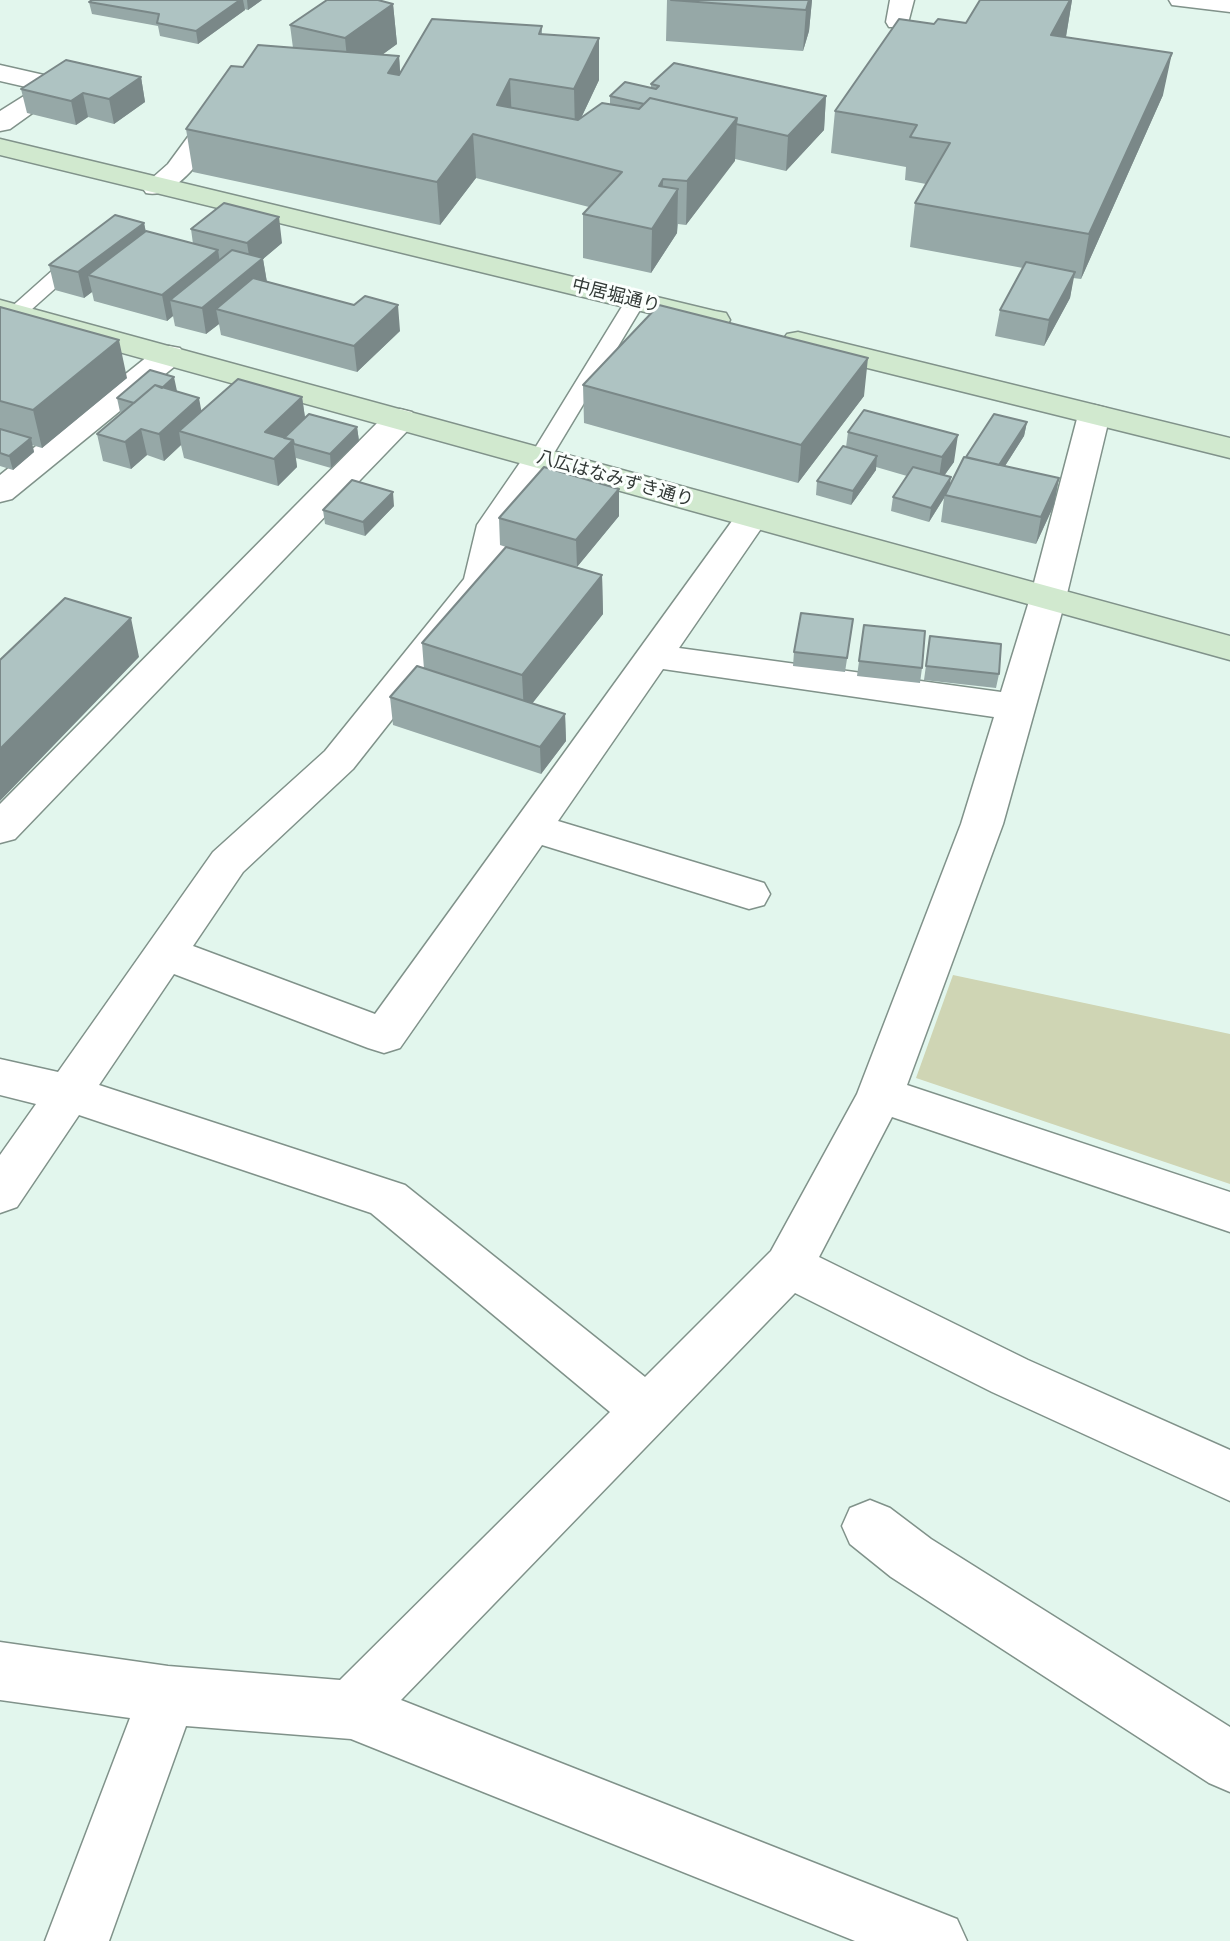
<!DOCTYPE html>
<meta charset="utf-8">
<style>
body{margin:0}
canvas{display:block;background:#e2f6ed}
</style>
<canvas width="1230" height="1941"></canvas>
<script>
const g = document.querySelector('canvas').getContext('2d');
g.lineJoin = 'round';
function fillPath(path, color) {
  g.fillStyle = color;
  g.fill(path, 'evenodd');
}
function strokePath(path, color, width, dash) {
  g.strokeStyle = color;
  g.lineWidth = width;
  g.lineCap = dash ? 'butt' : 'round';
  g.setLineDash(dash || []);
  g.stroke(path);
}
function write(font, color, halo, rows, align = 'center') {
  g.font = font + ' Bitter,"Noto Sans JP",serif';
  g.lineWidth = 6;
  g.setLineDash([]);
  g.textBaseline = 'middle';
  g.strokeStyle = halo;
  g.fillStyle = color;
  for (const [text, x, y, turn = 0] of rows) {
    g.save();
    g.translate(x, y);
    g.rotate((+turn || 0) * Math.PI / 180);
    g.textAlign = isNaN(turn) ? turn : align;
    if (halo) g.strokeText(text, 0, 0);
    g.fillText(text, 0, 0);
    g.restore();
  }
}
const green = new Path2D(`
 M953 975 1230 1034V1184L916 1078Z`);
const lane = new Path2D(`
 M80 250 89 256 87 260 22 318H8L5 314 8 310 73 252Z
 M636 294 646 300 551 458 548 463H532L529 458 626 300Z`);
const street = new Path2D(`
 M890 0H914L907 27H889L886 22Z
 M1169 0H1230V12L1172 5Z
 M0 65 66 80 70 86 10 129 0 131V111L35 89 0 81Z
 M224 98 233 100 237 106C219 132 182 202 146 193L142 187 168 164 215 100Z
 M169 346 180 348 185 355 180 362 12 499 0 502V475L158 348Z
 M1094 405 1106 408 1110 415 1066 598 1003 824 907 1085 1230 1192V1232L892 1117 819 1257 1028 1360 1230 1450V1501L992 1392 795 1293 401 1700 957 1919 967 1941H855L351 1739 186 1726 109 1941H45L130 1718 0 1700V1642L168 1666 340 1680 610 1412 371 1213 79 1115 17 1207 0 1213V1155L36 1104 0 1095V1059L58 1072 213 852 325 751 464 579 477 525 528 451 540 448 552 451 557 458 511 525 500 581 495 589 353 769 243 872 193 946 375 1014 740 510 752 507 764 510 769 517 679 648 1001 692 1030 598 1078 415 1082 408ZM663 669 994 717 961 824 857 1094 771 1251 645 1377 405 1185 99 1085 174 974 368 1048 384 1053 400 1048 542 845 749 909 764 905 770 894 764 883 558 821Z
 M400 409 412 412 416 419 412 426 15 839 0 843V804L388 412Z
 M870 1500 890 1508 931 1539 1230 1727V1792L1209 1783 891 1577 850 1544 842 1526 850 1508Z`);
const secondary = new Path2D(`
 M0 139 715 311 726 313 730 320 726 327 715 329 0 155Z
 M0 300 1230 636V660L0 319Z
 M798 332 1230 438V458L787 348 782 341 787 334Z`);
const wall = new Path2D(`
 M92 0H262L248 10 244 9 245 10 198 44 160 36 158 26 92 14 89 2Z
 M667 0H812L809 31 803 51 666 41Z
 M980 0H1072L1066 37 1163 95 1081 279 1073 278 1070 298 1044 346 995 336 1000 310 1023 268 910 247 915 203 926 184 905 180 906 167 831 153 835 111 934 24 966 23Z
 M393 4 397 44 383 54 399 56 400 72 542 26V34L599 80 581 118 610 104V96L651 88V84L826 96 824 130 786 171 735 159 686 225 678 224 677 233 651 273 583 258V214L589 207 476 178 440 225 193 172 186 129 243 67 293 48 290 25Z
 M141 77 145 102 114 124 88 117 76 125 27 113 21 89Z
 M144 223 146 232 193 244 191 229 282 243 263 259 267 282 400 331 357 372 221 335 219 324 206 334 175 326 173 316 167 321 94 301 92 292 84 298 55 290 49 265Z
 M0 307 127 378 42 448 32 445 34 452 13 470 0 466Z
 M583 385 864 396 798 483 584 423Z
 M177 391 201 411 302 397 305 418 357 427 359 441 331 468 296 458 297 467 278 486 184 458 181 445 164 461 147 455 131 469 103 461 97 434 122 413 120 412 117 398Z
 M864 410 954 462 944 476 950 485 1027 422 1024 436 1005 466 1059 478 1054 505 1036 544 941 522 944 498 929 522 891 511 893 497 907 476 876 467V470L851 505 816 495 817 481 846 447 848 432Z
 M619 489V516L577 567 602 575 603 614 532 703 565 714 566 741 541 774 393 725 390 697 424 669 422 643 506 547 500 545 499 518Z
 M394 506 365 536 325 524 323 510Z
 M864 625 922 668 920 683 857 676Z
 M851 633 845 672 793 666 794 652Z
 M930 636 999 674 996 688 924 680Z`);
const shadedWall = new Path2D(`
 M240 0H243L245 10 198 44 196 31Z
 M247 0H262L248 10Z
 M809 0H812L809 31 803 51 806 10Z
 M1070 0H1072L1066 36 1044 76 1051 35Z
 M393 4 397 44 349 79 345 38Z
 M599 38V80L575 131 574 89Z
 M1172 53 1163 95 1081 279 1089 234Z
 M399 56 402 98 388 73Z
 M141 77 145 102 114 124 109 99Z
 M510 79 512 122 497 105Z
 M83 93 88 117 76 125 71 101Z
 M826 96 824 130 786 171 788 136Z
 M737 118 735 161 686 225 687 181Z
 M473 134 476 178 440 225 437 182Z
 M663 179 662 213 678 189 677 233 651 273 652 229 659 186Z
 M279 217 282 243 263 259 267 283 216 309 219 324 206 334 202 308 251 268 247 243Z
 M144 223 149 248 88 275 92 292 84 298 78 272Z
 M218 250 222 276 170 300 173 316 167 321 162 295Z
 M1075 272 1070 298 1044 346 1049 320Z
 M398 305 400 331 357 372 354 346Z
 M119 340 127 378 42 448 33 410Z
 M868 358 864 396 798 483 801 445Z
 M174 377 177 391 144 419 141 405Z
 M302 397 306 424 281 440 265 432Z
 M199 398 204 425 179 431 181 445 164 461 159 434Z
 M1027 422 1024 436 996 480 999 466Z
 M357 427 359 441 331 468 330 454Z
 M141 429 147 455 131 469 125 442Z
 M958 435 954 462 938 484 942 457Z
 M31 438 34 452 13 470 9 456Z
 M293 440 297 467 278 486 274 459Z
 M877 456 876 470 851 505 853 491Z
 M951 477 949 491 945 495 944 498 929 522 931 508Z
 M1059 478 1054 505 1036 544 1041 517Z
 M619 489V516L577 567 576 540Z
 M393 492 394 506 365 536 363 522Z
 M602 575 603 614 524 714 522 675Z
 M131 618 139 657 0 801V749Z
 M565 714 566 741 541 774 540 747Z`);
const building = new Path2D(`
 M92 0H240L196 31 157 23 159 14 89 2Z
 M327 0H378L393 4 345 38 290 25Z
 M671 0H809L806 10Z
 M980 0H1070L1051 35 1172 53 1089 234 915 203 950 143 910 137 917 125 835 111 899 19 934 24 938 19 966 23Z
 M432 19 542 26 539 34 599 38 574 89 510 79 497 105 578 120 602 103 639 109 650 98 737 118 687 181 663 179 659 186 678 189 652 229 583 214 622 172 473 134 437 182 186 129 231 66 243 67 258 45 399 56 388 73 399 75Z
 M66 60 141 77 109 99 83 93 71 101 21 89Z
 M674 63 826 96 788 136 736 124 737 118 650 98 644 104 610 96 625 82 656 89 659 86 651 84Z
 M224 203 279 217 247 243 191 229Z
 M115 215 144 223 78 272 49 265Z
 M146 231 218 250 162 295 88 275Z
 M232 250 263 258 202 308 170 300Z
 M1026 262 1075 272 1049 320 1000 310Z
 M253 278 354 305 365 296 398 305 354 346 216 309Z
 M659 305 868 358 801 445 583 385Z
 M0 307 119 340 33 410 0 401Z
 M150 370 174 377 162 388 155 385 134 403 117 398Z
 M238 379 302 397 265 432 293 440 274 459 179 431Z
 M155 385 199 398 159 434 141 429 125 442 97 434Z
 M864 410 958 435 942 457 848 432Z
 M309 414 357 427 330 454 294 444 293 440 284 438Z
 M994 414 1027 422 999 465 966 457Z
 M0 429 31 438 9 456 0 453Z
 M843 446 877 456 853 491 817 481Z
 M964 457 1059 478 1041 517 945 495Z
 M544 467 619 489 576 540 499 518Z
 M913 467 951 477 931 508 893 497Z
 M352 480 393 492 363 522 323 510Z
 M506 547 602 575 522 675 422 643Z
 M65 598 131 618 0 749V660Z
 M801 613 853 619 847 658 794 652Z
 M864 625 925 631 922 668 859 661Z
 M930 636 1001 644 999 674 926 666Z
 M417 666 565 714 540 747 390 697Z`);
const farStreetnames = [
 ["中居堀通り",616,296,14],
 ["八広はなみずき通り",615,479,16]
];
fillPath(green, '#cfd5b4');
strokePath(lane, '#80928a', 3);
strokePath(street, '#80928a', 3);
strokePath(secondary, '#80928a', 3);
fillPath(lane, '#fff');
fillPath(street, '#fff');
fillPath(secondary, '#d1e9cf');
fillPath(wall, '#96a8a7');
fillPath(shadedWall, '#7a8888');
fillPath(building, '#aec3c2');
strokePath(building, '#7a8888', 2);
write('18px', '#323936', '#fbfffd', farStreetnames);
</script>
